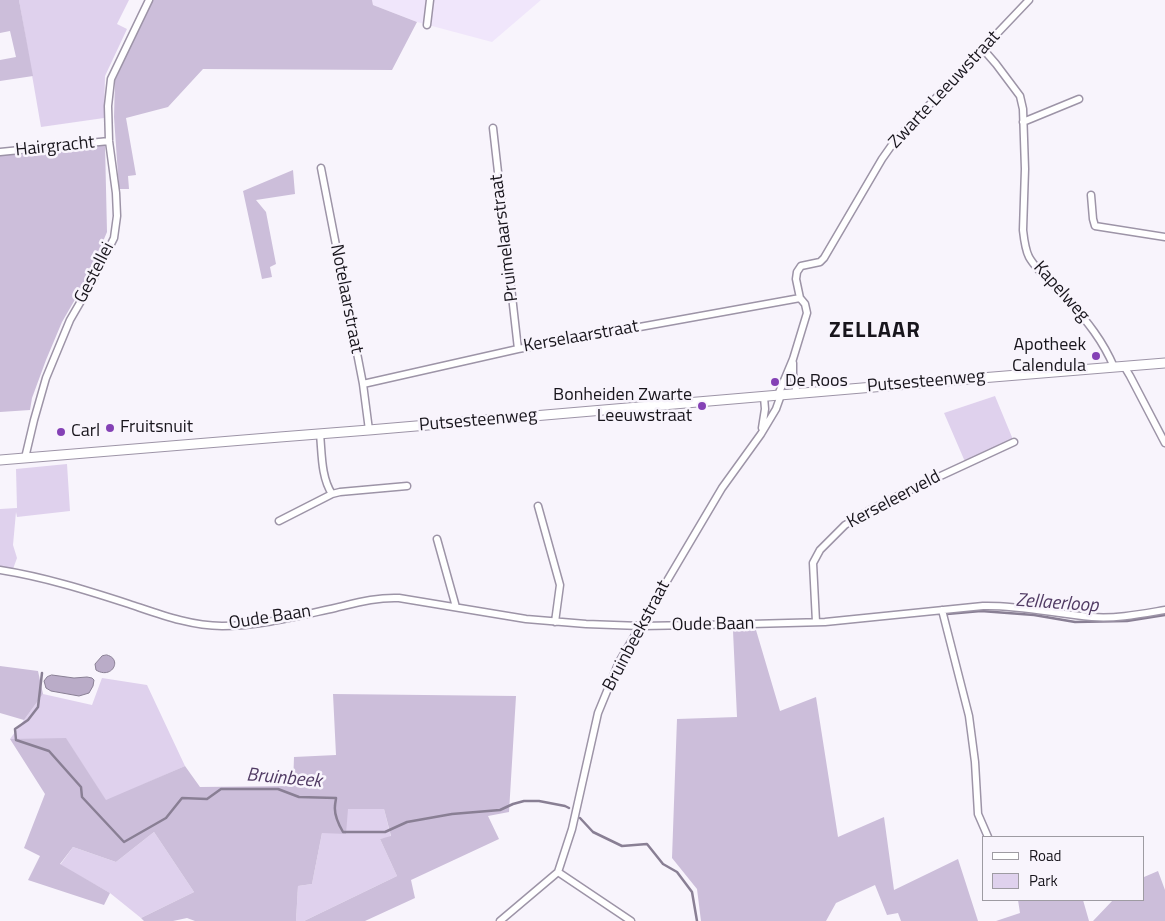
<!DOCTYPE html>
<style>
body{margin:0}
#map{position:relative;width:1165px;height:921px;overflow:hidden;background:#f8f4fc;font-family:"Titillium Web",sans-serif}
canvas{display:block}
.legend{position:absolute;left:982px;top:836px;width:162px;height:65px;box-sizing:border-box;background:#f8f4fc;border:1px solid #9e9ba2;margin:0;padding:6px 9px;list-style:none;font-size:15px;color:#18151c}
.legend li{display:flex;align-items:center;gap:10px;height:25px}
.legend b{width:25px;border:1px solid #9e9ba2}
</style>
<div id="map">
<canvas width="1165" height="921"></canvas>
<ul class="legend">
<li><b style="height:6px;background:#fff"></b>Road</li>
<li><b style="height:14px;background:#dfd1ed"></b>Park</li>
</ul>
</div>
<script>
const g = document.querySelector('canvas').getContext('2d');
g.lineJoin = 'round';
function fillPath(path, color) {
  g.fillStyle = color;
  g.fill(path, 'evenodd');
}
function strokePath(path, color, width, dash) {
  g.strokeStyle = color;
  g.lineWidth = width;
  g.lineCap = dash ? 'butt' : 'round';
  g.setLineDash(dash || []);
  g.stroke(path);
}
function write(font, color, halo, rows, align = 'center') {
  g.font = font + ' "Titillium Web",sans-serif';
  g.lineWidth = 5;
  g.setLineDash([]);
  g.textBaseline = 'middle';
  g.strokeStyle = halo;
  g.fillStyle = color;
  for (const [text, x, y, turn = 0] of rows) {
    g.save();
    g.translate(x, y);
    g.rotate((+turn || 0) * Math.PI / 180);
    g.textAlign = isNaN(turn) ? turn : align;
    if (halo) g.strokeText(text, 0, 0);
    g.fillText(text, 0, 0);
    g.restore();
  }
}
const built = new Path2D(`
 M372 0H541L492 42 417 22 373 5Z`);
const green = new Path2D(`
 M19 0H129L117 24 127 29 105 76 104 118 41 127Z
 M995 396 1014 442 966 464 944 413Z
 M67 464 70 511 17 517 16 512 13 545 17 558 13 569 0 567V509L17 508 16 469Z
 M102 678 147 685 185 766 106 801 66 739H10L43 694 92 705Z
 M348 809H384L391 837 380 839 397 876 304 921H296L298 886 312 884 322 833Z
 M154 832 194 892 141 918 110 893 60 865 73 847 116 862Z`);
const forest = new Path2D(`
 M0 0H19L33 76 0 81V60L16 57 10 31 0 33Z
 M152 0H372L373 5 417 22 392 70 203 69 168 107 126 118 136 175 128 176 129 189H119L114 117 115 80Z
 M105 145 107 232 88 277 62 322 46 360 32 398 30 410 0 412V153Z
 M293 170 295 194 256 200 266 212 276 264 270 267 272 277 262 279 243 191Z
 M756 630 780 711 816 697 838 837 884 817 894 890 958 859 978 921H901L898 913 887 915 875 885 836 903 826 921H701L697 889 672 858 677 719 737 717 733 631Z
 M0 666 38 671 43 694 24 720 0 713Z
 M333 694 516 696 509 812 488 816 499 839 411 880 415 898 365 921H304L397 876 380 839 391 836 384 809H348L346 834 322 833 312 884 298 886 296 921H195L187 918 173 921H144L141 918 194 892 154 832 116 862 73 847 60 864 110 893 104 905 28 880 40 856 24 848 45 794 10 739 66 738 106 800 185 766 200 787 293 786 294 757 336 755Z
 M1158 871 1165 890V921H1093L1113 900H1144V877Z
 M1018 900H1083L1089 921H996L1020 913Z`);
const water = new Path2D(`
 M107 655C123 659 112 680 96 670L95 664 102 656Z
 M52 675 74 678 87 677 92 678 94 680 93 686 89 693 79 696 51 691 46 688 44 681 47 677Z`);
const stream = new Path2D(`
 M947 614 981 611 1034 615 1075 622 1127 621 1165 615
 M42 673 38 707 28 720 15 729 16 740 49 751 81 787 82 797 124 842 166 818 182 798 207 799 221 789H278L299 797 336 798C336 800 335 803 335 806 334 814 339 825 343 832H385L407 822 452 814 500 810 513 804 524 801H539L565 806 569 808
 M580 818 593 832 622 846 647 844 663 864 677 872 692 892 697 921`);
const minor = new Path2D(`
 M427 25 430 0
 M983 49 996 64 1020 96 1023 109 1025 169 1023 230C1024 239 1025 249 1029 257 1038 273 1056 286 1068 300 1087 321 1103 341 1114 367
 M1023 122 1079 99
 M493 128 518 349
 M0 152 109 141
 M321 168 363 384 369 430
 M1091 195 1093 219 1095 226 1165 237
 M793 363V374L797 394
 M1124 366 1130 376 1165 443
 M363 384 518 349 800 298
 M778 395 793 359 807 313 805 304 800 298 796 279 797 272 801 266 820 262 824 258 882 159 894 142 1029 0
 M762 428 765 409 764 397
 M320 434C322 454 321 477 332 494
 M25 458 34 420 46 378 70 320 92 282 114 238 117 216 116 193 109 141 108 106 111 79 149 0
 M538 506 560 585 555 622
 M279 521 332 494 340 492 407 486
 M437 539 456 607
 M0 570C44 577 86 590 129 604 159 614 190 626 222 626 260 626 298 616 335 608 356 603 377 597 399 598L526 619 586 624 641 626 751 624 825 622 983 606C1020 605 1055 614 1092 617 1116 619 1141 614 1165 610
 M942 610 969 716 975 762 978 814 988 837
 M816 622 813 563 820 550 845 525 870 510 906 492 1014 442
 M558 872 631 921
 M500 921 558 872 572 829 598 713 619 662 722 488 761 434 776 409 781 395`);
const secondary = new Path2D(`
 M0 460 280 437 369 430 944 381 1165 363`);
const markers = [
 [1096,356,5,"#8441b5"],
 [775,382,5,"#8441b5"],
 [702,406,5,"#8441b5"],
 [110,428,5,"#8441b5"],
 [61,432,5,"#8441b5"]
];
const streetNames = [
 ["Zwarte Leeuwstraat",945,90,-47],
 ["Hairgracht",55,147,-6],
 ["Pruimelaarstraat",505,238,-97],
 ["Gestellei",95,273,-63],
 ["Kapelweg",1061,292,48],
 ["Notelaarstraat",346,299,79],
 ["Kerselaarstraat",581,337,-10],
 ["Putsesteenweg",926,382,-5],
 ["Putsesteenweg",478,421,-5],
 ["Kerseleerveld",894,500,-28],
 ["Oude Baan",270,618,-9],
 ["Oude Baan",713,625,-1],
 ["Bruinbeekstraat",637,636,-62]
];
const poiNames = [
 ["Apotheek",1086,346,"right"],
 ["Calendula",1086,367,"right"],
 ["De Roos",785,382],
 ["Bonheiden Zwarte",692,396,"right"],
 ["Leeuwstraat",692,417,"right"],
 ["Fruitsnuit",120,428],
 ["Carl",71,432]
];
const waterNames = [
 ["Zellaerloop",1057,604,4],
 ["Bruinbeek",284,779,5]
];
const districtNames = [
 ["ZELLAAR",875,332]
];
fillPath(built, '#f0e6fb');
fillPath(green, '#dfd1ed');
fillPath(forest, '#ccbeda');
fillPath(water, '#baacc8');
strokePath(water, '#897f94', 1);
strokePath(stream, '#897f94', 2.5);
strokePath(minor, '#9d94a7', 9);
strokePath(secondary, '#9d94a7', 11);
strokePath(minor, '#fff', 6);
strokePath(secondary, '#fff', 9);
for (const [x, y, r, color] of markers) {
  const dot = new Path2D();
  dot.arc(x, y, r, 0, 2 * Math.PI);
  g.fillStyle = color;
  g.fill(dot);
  strokePath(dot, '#f8f4fc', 2);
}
write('18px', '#18151c', '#f8f4fc', streetNames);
write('18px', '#18151c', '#f8f4fc', poiNames, 'left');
write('italic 19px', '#513b64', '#f8f4fc', waterNames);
g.letterSpacing = '1px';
write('bold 22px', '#18151c', '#f8f4fc', districtNames);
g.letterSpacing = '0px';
</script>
